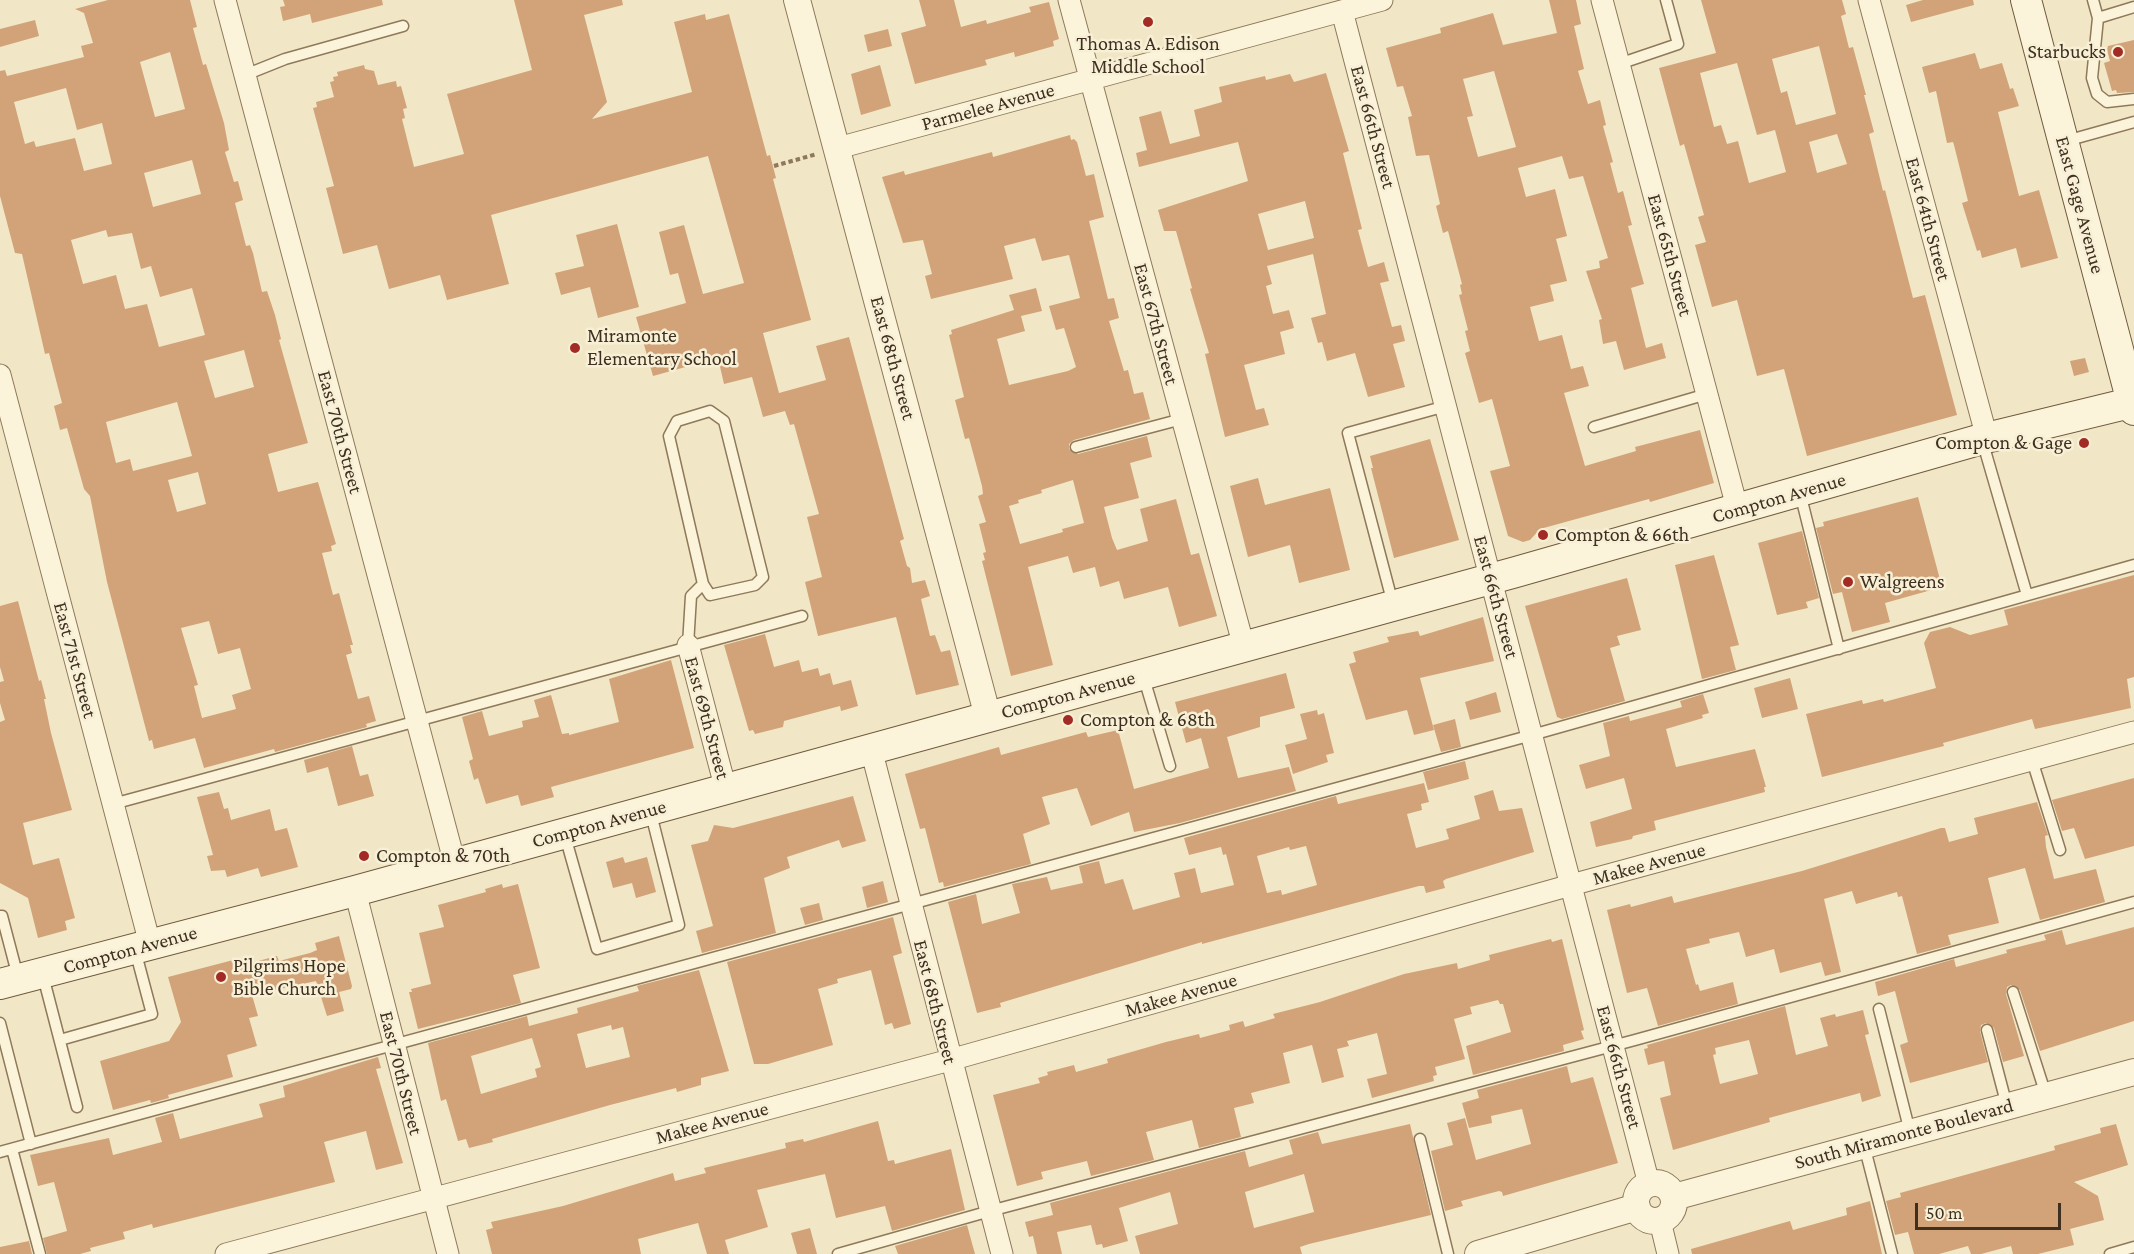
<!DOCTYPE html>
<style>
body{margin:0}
#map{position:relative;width:2134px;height:1254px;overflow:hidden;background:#f1e7c6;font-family:"Crimson Pro",serif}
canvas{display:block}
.scale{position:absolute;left:1915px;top:1203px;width:146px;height:27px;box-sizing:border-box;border:3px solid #3e2f1f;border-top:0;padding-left:8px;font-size:18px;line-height:21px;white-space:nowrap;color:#3e2f1f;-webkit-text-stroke:4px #f8f0d6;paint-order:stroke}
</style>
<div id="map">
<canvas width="2134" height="1254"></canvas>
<div class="scale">50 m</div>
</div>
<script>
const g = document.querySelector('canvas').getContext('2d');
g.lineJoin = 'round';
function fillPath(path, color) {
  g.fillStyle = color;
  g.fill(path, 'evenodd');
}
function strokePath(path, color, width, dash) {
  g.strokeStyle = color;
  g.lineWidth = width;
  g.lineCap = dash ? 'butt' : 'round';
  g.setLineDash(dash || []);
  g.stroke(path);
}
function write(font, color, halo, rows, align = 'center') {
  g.font = font + ' "Crimson Pro",serif';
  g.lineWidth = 5;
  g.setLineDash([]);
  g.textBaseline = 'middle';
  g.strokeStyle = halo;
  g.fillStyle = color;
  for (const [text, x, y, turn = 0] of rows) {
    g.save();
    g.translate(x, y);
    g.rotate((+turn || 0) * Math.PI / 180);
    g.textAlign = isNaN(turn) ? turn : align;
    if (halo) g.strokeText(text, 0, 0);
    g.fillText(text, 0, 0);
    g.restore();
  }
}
const building = new Path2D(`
 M108 0H190L197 27 193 28 203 65 206 64 224 123 229 150 225 152 234 182 238 181 243 200 235 203 246 246 250 245 253 253 262 292 267 291 275 315 281 339 279 340 308 443 268 454 278 492 318 482 336 544 331 546 332 551 322 553 333 595 339 593 353 645H350L352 653 346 655 358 699 369 696 376 721 366 724 367 727 275 752 274 749 204 768 195 738 154 749 152 740 149 741 107 582 90 496 84 489 67 428 60 430 54 406 62 403 49 353 45 354 22 254 15 253 0 196V71L5 70 7 76 84 57 81 46 93 43 84 13 75 9ZM170 52 185 109 155 117 140 62ZM66 88 77 130 102 123 112 164 84 171 75 138 36 147 34 141 25 144 14 102ZM192 160 201 194 153 207 144 173ZM106 230 108 237 132 233 141 269 151 266 160 297 192 288 205 335 159 347 147 304 125 309 116 275 83 284 71 240ZM244 350 254 387 215 398 204 361ZM177 402 192 456 133 471 130 459 116 463 106 422ZM198 472 206 504 177 512 168 480ZM209 621 218 654 240 648 251 689 232 695 236 709 202 718 194 686 198 685 181 628Z
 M283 0H382L383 5 312 23 310 14 283 21 280 7 285 6Z
 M514 0H622L623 5 584 15 607 102 592 119 692 92 674 22 705 14 706 20 729 14 767 156 770 155 776 178 773 179 811 320 763 333 779 393 826 380 816 346 849 337 904 539 900 541 907 566 910 568 912 583 925 580 930 596 921 599 930 636 935 635 941 652 950 650 959 685 916 695 896 617 818 636 805 582 822 577 807 517 819 514 794 424 790 425 785 411 763 417 752 377 724 384 718 358 653 376 636 317 686 303 678 273 670 275 659 232 684 225 703 294 744 283 708 156 491 215 509 284 447 300 440 275 389 289 377 245 343 254 326 188 334 186 313 108 317 107 316 102 334 97 330 82 334 81 333 77 338 76 337 72 364 65 365 69 374 71 378 85 396 81 397 87 401 86 407 108 403 109 405 118 402 119 414 167 464 154 447 94 532 70Z
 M919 0H954L961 27 986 20 987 24 1031 12 1029 7 1049 2 1059 39 1053 41 1054 46 1015 57 1014 52 985 60 987 65 915 84 901 33 926 26Z
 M1549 0H1576L1581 24 1574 26 1584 69 1578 71 1588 104 1600 100 1606 125 1603 126 1613 162 1610 163 1618 193 1623 191 1632 225 1628 226 1644 284 1631 288 1646 348 1662 343 1666 358 1624 370 1616 341 1603 344 1599 320 1602 319 1586 271 1600 268 1599 261 1608 258 1583 176 1569 179 1562 156 1518 168 1526 197 1555 189 1567 236 1556 239 1567 281 1550 285 1554 301 1530 307 1539 341 1562 335 1571 369 1583 366 1589 386 1564 393 1585 466 1636 451 1635 447 1700 430 1714 483 1650 502 1649 499 1540 529 1530 540 1523 542 1508 536 1490 471 1510 466 1492 399 1479 403 1465 353 1470 351 1465 331 1468 330 1459 295 1462 294 1460 285 1462 284 1448 231 1443 233 1436 206 1440 204 1429 155 1416 156 1408 117 1412 116 1403 86 1397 87 1386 48 1441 33 1440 28 1493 13 1503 45 1557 33ZM1494 71 1516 147 1478 157 1467 117 1473 116 1463 79Z
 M1701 0H1842L1846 14 1841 16 1849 48 1853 47 1866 95H1864L1874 132 1869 134 1883 191 1885 190 1913 298 1925 295 1957 415 1807 456 1784 369 1757 376 1737 300 1712 307 1695 245 1706 242 1698 217 1704 215 1684 144 1680 146 1659 68 1716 53ZM1819 46 1836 114 1796 125 1787 91 1781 93 1772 59ZM1737 63 1757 135 1775 130 1786 172 1749 183 1738 141 1727 144 1721 125 1714 127 1700 73ZM1837 134 1847 164 1817 173 1809 142Z
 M1923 0H1973L1974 5 1911 22 1906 5Z
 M35 20 39 36 0 47V29Z
 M888 29 892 46 868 52 864 35Z
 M2134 40V92L2117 93 2116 90 2112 91 2104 63 2110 61 2107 50 2108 46Z
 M1975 53 1980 69 2002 63 2010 89 2013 88 2019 106 1998 112 2019 196 2039 190 2058 258 2021 268 2016 248 1982 258 1980 250 1977 251 1962 203 1968 201 1954 145 1953 142 1947 143 1936 91 1929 93 1922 67Z
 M880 65 891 106 861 115 851 74Z
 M1326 73 1349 151 1343 153 1362 229 1358 230 1368 267 1384 262 1389 281 1380 283 1392 327 1401 325 1405 341 1393 344 1405 387 1368 397 1355 353 1327 361 1322 342 1318 343 1311 318 1326 314 1313 254 1267 266 1272 284 1266 286 1273 314 1289 310 1294 328 1280 332 1285 354 1244 365 1256 410 1264 408 1269 425 1225 437 1205 354 1209 353 1190 289 1192 288 1176 231H1164L1158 210 1248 181 1238 142 1139 167 1136 153 1147 150 1139 117 1161 111 1170 144 1200 136 1194 110 1222 102 1219 87 1265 76 1266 80 1290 74 1294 82ZM1305 201 1314 238 1268 250 1258 214Z
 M1070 135 1071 140 1074 139 1077 142 1086 176 1094 174 1104 217 1089 221 1108 299 1114 298 1119 318 1109 321 1124 371 1128 370 1134 394 1143 392 1150 419 1074 440 1069 444V449L1078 454 1147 436 1152 457 1130 463 1139 498 1104 507 1112 538 1117 550 1148 541 1140 509 1176 499 1191 555 1199 553 1217 616 1179 627 1168 587 1124 599 1119 581 1100 587 1095 567 1073 573 1068 556 1028 567 1053 665 1011 676 982 561 985 560 983 553 986 552 979 524 986 522 978 496 983 494 982 486 969 438 965 439 955 400 964 397 949 335 952 334 951 330 1014 310 1009 295 1036 288 1042 311 1021 316 1025 331 997 339 1009 385 1068 371 1076 367 1064 328 1056 330 1049 306 1080 298 1069 255 1042 261 1035 238 1004 246 1013 279 931 299 925 276 932 274 923 240 903 243 882 177 904 171 905 175 992 152 993 157ZM1073 480 1084 523 1062 529 1063 532 1020 544 1009 506 1019 503 1018 500 1042 493 1041 490Z
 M617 224 639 307 598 318 590 287 561 295 555 273 584 266 576 235Z
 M2085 358 2089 372 2074 376 2070 361Z
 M1430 439 1459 540 1394 558 1371 468H1373L1370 456Z
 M1258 478 1265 505 1330 488 1350 570 1299 583 1290 545 1248 557 1230 486Z
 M1918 497 1942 587 1885 603 1890 622 1852 632 1842 592 1833 594 1816 528 1824 526 1823 522Z
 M1802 531 1819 598 1806 602 1808 608 1777 615 1758 543Z
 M1714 555 1739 645 1730 647 1736 670 1702 679 1675 565Z
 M2134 575V677L2127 679 2131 708 2035 729 2032 719 1943 743 1944 746 1822 777 1806 714 1862 700 1863 704 1883 699 1884 702 1936 688 1924 643 1930 632 1950 627 1970 635 2008 625 2004 610Z
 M1627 578 1641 630 1617 636 1620 645 1610 648 1625 701 1562 719 1557 717 1525 606Z
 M18 601 39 681 41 680 46 699H44L51 733 72 810 23 823 33 865 59 858 75 918 65 921 67 930 38 938 28 898 0 883V722L5 720 0 703V682L4 681 0 667V606Z
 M1483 617 1494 661 1420 678 1434 730 1414 735 1407 710 1366 720 1349 664 1356 662 1353 652 1389 642 1387 637 1418 631 1420 636Z
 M765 634 774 667 799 660 802 672 818 668 820 676 830 673 833 685 851 680 858 706 841 711 840 706 784 721 783 727 755 734 753 730 749 731 724 645Z
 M671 660 694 748 551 787 554 797 521 806 518 795 486 804 478 778 474 780 469 761 473 759 462 717 482 711 489 736 523 727 522 721 539 717 534 700 551 695 562 734 569 733V735L619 722 609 679Z
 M1286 673 1295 708 1260 717V727L1227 737 1238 778 1289 767 1296 791 1180 823 1134 832 1129 812 1091 826 1077 788 1042 797 1050 824 1023 834 1031 864 944 887 943 882 939 883 925 828 920 829 905 774 999 747 1001 755 1086 732 1088 737 1118 730 1134 789 1209 768 1201 738 1186 743 1175 702Z
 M1790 678 1798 709 1762 718 1754 688Z
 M1496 692 1501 712 1470 720 1465 702Z
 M1703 694 1709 713 1702 715 1703 718 1666 729 1676 767 1755 749 1766 787H1764L1765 792 1654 821 1656 830 1633 836 1632 839 1596 847 1590 822 1632 809 1624 778 1586 789 1579 765 1610 756 1603 723 1629 716 1630 721 1682 707 1680 701Z
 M1317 710 1318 715 1324 713 1334 753 1326 755 1328 762 1293 774 1285 745 1307 739 1300 714Z
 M1455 719 1461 747 1441 752 1433 725Z
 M352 746 360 776 368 774 374 796 338 806 328 767 307 773 304 760Z
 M1465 761 1469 779 1428 790 1423 772Z
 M2134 778V846L2085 859 2074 828 2062 831 2052 800Z
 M1424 783 1429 802 1421 804 1422 810 1407 814 1416 848 1449 839 1446 829 1480 819 1474 796 1493 790 1499 811 1522 808 1534 852 1446 879 1443 881 1445 888 1426 893 1424 886H1419L1202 944V942L1000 1003 1001 1007 977 1013 948 902 976 894 982 924 1020 913 1012 884 1047 877 1051 890 1083 883 1079 866 1099 861 1105 884 1123 879 1133 910 1180 897 1174 873 1195 868 1201 893 1234 885 1226 854 1223 855 1221 847 1189 855 1184 838 1336 796 1338 804ZM1306 846 1317 885 1282 895 1281 890 1267 893 1257 856 1289 847 1290 850Z
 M219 792 224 809 228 808 231 820 270 809 275 831 287 828 298 867 261 877 258 868 227 877 225 870 211 871 207 856 213 855 197 797Z
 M853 796 866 841 842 848 839 840 787 857 790 868 764 878 776 933 702 953 696 931 713 926 691 845 708 841 714 825 733 828Z
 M2037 802 2048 835 2045 836 2046 847 2054 879 2096 869 2105 902 2040 920 2025 868 1988 878 1999 923 1948 935 1951 945 1917 954 1902 896 1898 897 1897 892 1856 904 1852 891 1824 899 1841 972 1825 976 1821 962 1780 973 1774 949 1746 957 1739 932 1709 939 1710 943 1686 949 1696 985 1698 984 1700 991 1733 982 1738 1004 1658 1026 1647 988 1627 993 1607 910 1630 904 1631 907 1672 896 1674 903 1802 871 1941 828H1945L1949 842 1978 834 1974 818Z
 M623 857 625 863 647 857 656 892 636 898 632 883 613 888 606 862Z
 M883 881 888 902 867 908 862 887Z
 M502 884 503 888 518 884 540 968 513 975 521 1003 418 1029 409 992H412L411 989 431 984 419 933 444 927 438 905 486 892 485 889Z
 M819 903 823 920 805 925 800 908Z
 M893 917 902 953 893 956 911 1024 894 1029 892 1023 885 1025 871 970 837 979 838 983 818 989 833 1045 768 1064H754L727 962Z
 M2134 927V1021L2040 1051 2020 990 2011 985 2007 987 2006 994 2024 1056 2003 1062 1994 1028 1986 1023 1981 1025 1980 1031 1988 1062 1910 1083 1900 1045 1908 1042 1895 991 1878 996 1875 982 1954 959 1956 967 2007 953 2006 950 2046 940 2044 935 2062 930 2066 945Z
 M339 936 352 986 351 989 339 992 344 1011 327 1016 316 981 252 995 258 1016 249 1018 257 1046 227 1055 233 1077 168 1095 169 1098 151 1103 150 1100 113 1110 100 1061 169 1041 181 1022 168 977 241 958 243 965 277 956 279 961 310 953 317 950 315 943Z
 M1551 939 1552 942 1562 939 1584 1030 1581 1031 1584 1039 1563 1045 1564 1051 1473 1075 1466 1046 1511 1032 1503 1004H1500L1498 1000 1470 1007 1472 1014 1454 1019 1465 1059 1435 1067 1437 1075 1433 1076 1434 1081 1372 1098 1367 1079 1387 1074 1377 1033 1347 1041 1349 1046 1337 1049 1344 1077 1322 1083 1312 1045 1283 1053 1290 1083 1251 1093 1254 1103 1234 1108 1241 1137 1199 1148 1192 1120 1146 1132 1154 1160 1091 1176 1087 1161 1041 1172 1043 1179 1017 1186 993 1095 1040 1083 1038 1078 1048 1075 1047 1072 1074 1065 1076 1072 1108 1063 1107 1059 1166 1042 1199 1034 1200 1038 1230 1030 1229 1025 1243 1021 1245 1027 1275 1018 1273 1014 1320 1002 1404 974 1457 963 1458 969 1490 960 1489 955Z
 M699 970 729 1071 701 1078V1085L677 1092 676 1088 610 1105 492 1139 493 1142 469 1148 466 1139 458 1141 446 1099 441 1101 428 1043 527 1016 529 1026 578 1013 577 1008 639 991 637 986ZM611 1025 612 1030 623 1027 630 1057 586 1068 577 1034ZM532 1038 541 1067 535 1069 537 1077 481 1094 471 1056Z
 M1785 1006 1796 1055 1828 1046 1820 1018 1835 1014 1836 1017 1863 1010 1869 1034 1865 1035 1881 1096 1862 1102 1860 1093 1769 1118 1770 1122 1673 1150 1660 1098 1671 1095 1664 1061 1648 1065 1644 1049 1648 1048 1647 1045ZM1749 1040 1758 1074 1720 1084 1713 1055 1716 1054 1715 1048Z
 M378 1057 381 1068 376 1069 403 1163 376 1170 366 1131 324 1142 335 1182 153 1228 152 1224 123 1232 125 1239 90 1248 91 1251 80 1254H47L43 1238 67 1231 54 1182 38 1186 30 1155 109 1138 113 1155 162 1142 155 1118 173 1113 180 1139 263 1117 259 1104 285 1097 283 1086Z
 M1567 1066 1571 1083 1593 1077 1618 1163 1503 1196 1502 1192 1499 1191 1461 1201 1463 1206 1445 1211 1431 1151 1453 1145 1447 1123 1465 1118 1476 1160 1531 1144 1522 1109 1491 1116 1492 1123 1469 1128 1462 1103 1479 1098 1477 1090Z
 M878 1121 888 1161 894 1160 895 1164 951 1149 965 1210 892 1231 885 1206 836 1218 825 1174 757 1190 768 1227 725 1240 729 1254H707L698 1223 638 1239 641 1254H492L486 1230 493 1228 491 1222 563 1206 673 1173 675 1181 706 1173 704 1168 786 1148 785 1143 803 1139 804 1142Z
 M1410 1124 1431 1215 1309 1244 1300 1247 1302 1254H1140L1135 1236 1178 1224 1170 1192 1119 1208 1128 1241 1103 1248 1102 1244 1096 1245 1091 1225 1057 1232 1062 1254H1037L1033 1236 1029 1237 1025 1222 1053 1215 1050 1203 1245 1151 1249 1167 1293 1154 1289 1140 1318 1132 1322 1144ZM1304 1174 1314 1212 1254 1228 1245 1192Z
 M2116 1124 2128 1165 2074 1182 2098 1196 2104 1220 2070 1229 2074 1245 2038 1254H2013L2011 1246 1981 1254H1971L1968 1246 1939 1254H1914L1908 1232 1895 1235 1886 1201 1901 1197 1900 1193 2055 1150 2054 1146 2101 1133 2100 1128Z
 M1870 1201 1882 1254H1692L1691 1249 1790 1221 1793 1230 1847 1215 1846 1208Z
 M967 1225 975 1254H898L895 1246Z
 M810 1228 817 1254H797L791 1233Z
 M29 1241 32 1254H0V1247Z`);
const path = new Path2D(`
 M774 166 817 154`);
const service = new Path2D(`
 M2093 0 2098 18 2134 7
 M2098 18 2092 78 2097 94 2107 102 2134 99
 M1619 64 1678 44 1666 0
 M245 75 285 59 403 26
 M2066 141 2134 122
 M710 411 724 421 763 577 755 585 710 595 703 584 669 436 677 421Z
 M1594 427 1707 394
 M1982 440 2027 595
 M1076 447 1182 419
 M1800 493 1839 649
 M1393 604 1348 433 1446 406
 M688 645 691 596 703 584
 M1143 675 1170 766
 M2032 760 2060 850
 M113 804 802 616
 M565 836 597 949 679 925 650 810
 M0 916H2L18 977
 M43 976 77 1107
 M2013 992 2046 1095
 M1879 1009 1910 1132
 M0 1023 31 1144
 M1987 1030 2007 1106
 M60 1040 152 1014 135 950
 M1420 1139 1448 1254
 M1864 1145 1892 1254
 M12 1149 40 1254
 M0 1152 1532 735 2134 565
 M838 1254 990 1211 1635 1040 2134 902
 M2110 1254 2134 1247`);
const minor = new Path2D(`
 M225 0 455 864
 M1069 0 1244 647
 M1602 0 1738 511
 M1869 0 1987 438
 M1342 11 1649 1184
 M838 148 1382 0
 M0 375 150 944
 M688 645 726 790
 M871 749 1002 1254
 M355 891 448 1254
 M1660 1221 1668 1254
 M226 1254 950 1060 1571 885 2134 732`);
const tertiary = new Path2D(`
 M797 0 988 717
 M1636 1202a19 19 0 1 1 38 0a19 19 0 1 1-38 0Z
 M1674 1197 2134 1072
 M1478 1254 1637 1207`);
const secondary = new Path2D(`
 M2026 0 2134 410
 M0 984 355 891 1516 572 1982 439 2134 402`);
const markers = [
 [1148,22,6,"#a22c25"],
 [2118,52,6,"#a22c25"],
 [575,348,6,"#a22c25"],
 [2084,443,6,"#a22c25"],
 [1543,535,6,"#a22c25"],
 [1848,582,6,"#a22c25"],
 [1068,720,6,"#a22c25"],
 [364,856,6,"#a22c25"],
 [221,977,6,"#a22c25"]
];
const poiNames = [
 ["Thomas A. Edison",1148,44,"center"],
 ["Middle School",1148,67,"center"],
 ["Starbucks",2106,52,"right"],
 ["Miramonte",587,336],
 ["Elementary School",587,359],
 ["Compton & Gage",2072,443,"right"],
 ["Compton & 66th",1555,535],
 ["Walgreens",1860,582],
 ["Compton & 68th",1080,720],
 ["Compton & 70th",376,856],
 ["Pilgrims Hope",233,966],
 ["Bible Church",233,989]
];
const streetNames = [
 ["Parmelee Avenue",988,107,-15],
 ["East 66th Street",1373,127,75],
 ["East Gage Avenue",2080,205,75],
 ["East 64th Street",1928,219,75],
 ["East 65th Street",1670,255,75],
 ["East 67th Street",1156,324,75],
 ["East 68th Street",893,358,75],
 ["East 70th Street",340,432,75],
 ["Compton Avenue",1779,498,-16],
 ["East 66th Street",1496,597,75],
 ["East 71st Street",75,660,75],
 ["Compton Avenue",1068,695,-15],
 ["East 69th Street",707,718,75],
 ["Compton Avenue",599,824,-15],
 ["Makee Avenue",1649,864,-15],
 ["Compton Avenue",130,950,-15],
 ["Makee Avenue",1181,995,-16],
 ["East 68th Street",935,1002,76],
 ["East 66th Street",1619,1067,75],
 ["East 70th Street",401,1073,76],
 ["Makee Avenue",712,1123,-15],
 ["South Miramonte Boulevard",1904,1134,-15]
];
fillPath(building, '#d2a379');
strokePath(service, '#8e795a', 13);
strokePath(minor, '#8e795a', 23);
strokePath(tertiary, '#8e795a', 28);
strokePath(secondary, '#705a3d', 32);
strokePath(path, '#8e795a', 4, [4.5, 3]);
strokePath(service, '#fbf3da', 10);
strokePath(minor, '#fbf3da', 21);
strokePath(tertiary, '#fbf3da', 26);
strokePath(secondary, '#fbf3da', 30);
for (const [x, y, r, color] of markers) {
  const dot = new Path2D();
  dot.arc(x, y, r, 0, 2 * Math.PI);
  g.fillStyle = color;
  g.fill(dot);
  strokePath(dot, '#f8f0d6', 2);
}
write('20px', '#3e2f1f', '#f8f0d6', poiNames, 'left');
write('20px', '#3e2f1f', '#f8f0d6', streetNames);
</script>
